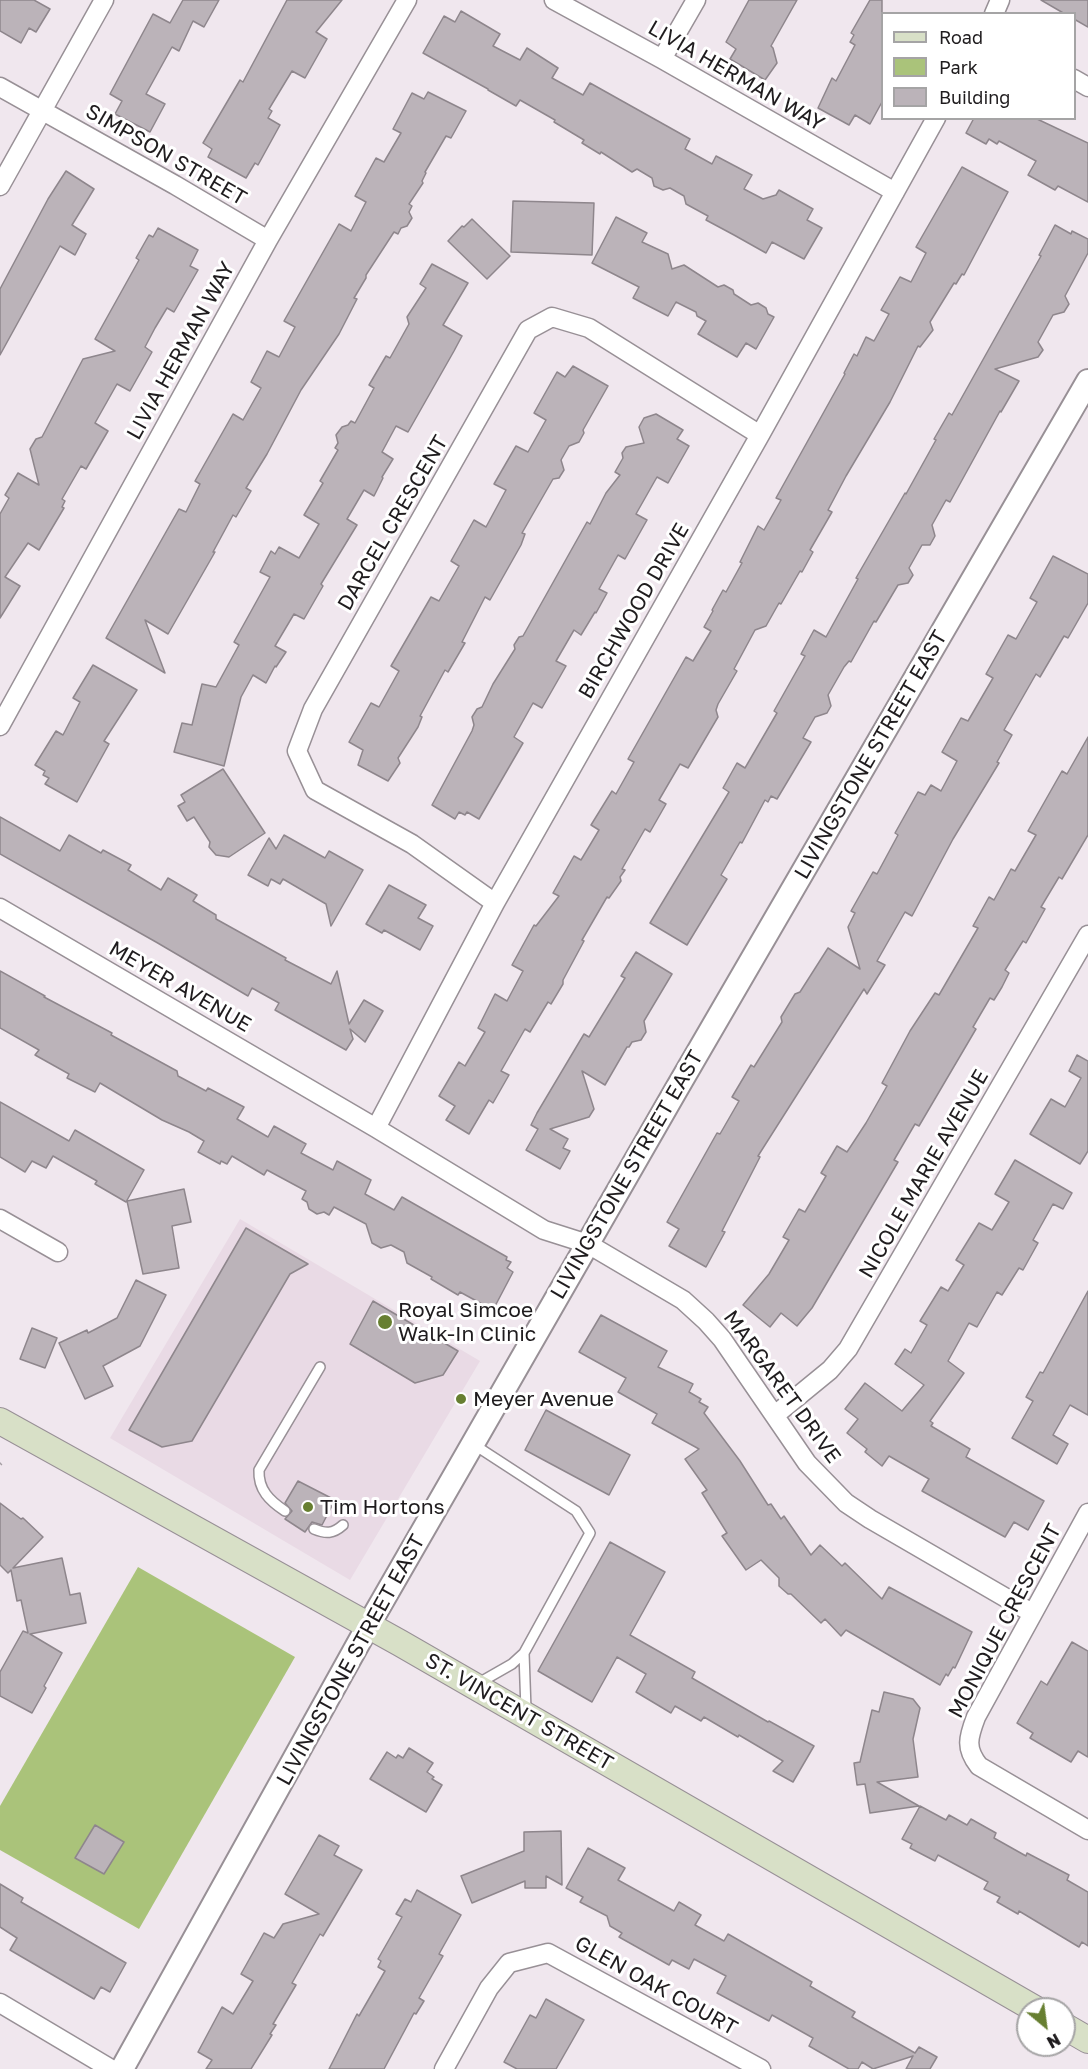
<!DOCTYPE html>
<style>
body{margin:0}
#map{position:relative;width:1088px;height:2069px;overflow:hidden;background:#f0e7ee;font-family:"Golos Text",sans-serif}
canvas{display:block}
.legend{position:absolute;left:881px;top:12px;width:195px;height:108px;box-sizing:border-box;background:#fff;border:2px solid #a5a4a5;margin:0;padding:8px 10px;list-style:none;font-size:18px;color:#1f1c1e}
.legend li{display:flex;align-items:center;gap:12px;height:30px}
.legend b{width:30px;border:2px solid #a5a4a5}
.north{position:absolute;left:1016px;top:1997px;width:60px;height:60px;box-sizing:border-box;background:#fff;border:2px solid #a5a4a5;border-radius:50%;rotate:151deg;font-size:16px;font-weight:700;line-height:24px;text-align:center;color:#1f1c1e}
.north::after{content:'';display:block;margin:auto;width:21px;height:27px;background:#677f31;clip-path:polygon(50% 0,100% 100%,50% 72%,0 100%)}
</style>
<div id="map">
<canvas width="1088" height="2069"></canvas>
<ul class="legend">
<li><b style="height:8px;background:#d8e0c7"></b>Road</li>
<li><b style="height:16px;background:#aac37a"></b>Park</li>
<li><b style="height:16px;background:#bbb3b9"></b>Building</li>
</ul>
<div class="north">N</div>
</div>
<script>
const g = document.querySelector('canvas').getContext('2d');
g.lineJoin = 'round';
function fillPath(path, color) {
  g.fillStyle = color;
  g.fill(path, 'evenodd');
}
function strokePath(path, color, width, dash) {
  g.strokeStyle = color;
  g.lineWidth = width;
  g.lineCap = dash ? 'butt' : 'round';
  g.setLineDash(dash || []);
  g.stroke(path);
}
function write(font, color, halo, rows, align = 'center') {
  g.font = font + ' "Golos Text",sans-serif';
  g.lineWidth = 6;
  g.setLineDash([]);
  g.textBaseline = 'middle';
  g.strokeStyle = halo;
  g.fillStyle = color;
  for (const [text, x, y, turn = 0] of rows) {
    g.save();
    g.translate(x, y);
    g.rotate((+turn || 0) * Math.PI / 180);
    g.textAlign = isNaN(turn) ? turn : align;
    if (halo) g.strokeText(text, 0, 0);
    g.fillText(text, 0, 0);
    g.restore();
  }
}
const built = new Path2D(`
 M240 1219 480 1361 350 1580 110 1438Z`);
const green = new Path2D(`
 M138 1567 295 1657 139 1929 0 1850V1806Z`);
const building = new Path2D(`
 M0 0H34L50 9 36 32 29 28 21 43 0 31Z
 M183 0H219L204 27 193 21 179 51 172 47 146 94 165 104 150 132 115 114 122 101 110 94 153 14 170 23Z
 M287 0H342L316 32 327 39 305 78 292 71 269 109 272 111 268 118 280 125 258 165 255 163 246 178 208 157 212 149 203 143 240 80 243 82Z
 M749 0H797L771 46 773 48 777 63 765 80 730 59 736 49 726 42Z
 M870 0H882V102L870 124 855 115 849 125 818 108 832 78 836 81 855 45 850 42 854 35 851 33Z
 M1041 0H1088V27L1074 19V14H1065Z
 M461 11 500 34 493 46 520 60 527 48 558 68 552 78 583 95 590 83 690 139 685 149 712 164 716 156 752 175 744 189 763 199 776 195 779 190 813 209 807 220 822 228 804 259 772 242 766 253 734 235 706 220 708 216 686 204 684 196 670 188 663 190 654 186 652 178 637 169 632 172 601 152 600 154 582 143 584 140 554 122 555 120 520 100 516 106 488 90V89L423 53 444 16 455 22Z
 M428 92 466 111 451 138 446 136 425 172 426 173 422 181 423 183 409 204 412 206 409 212 412 218 407 226 401 228 398 234 394 232 366 275V278L354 298 357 299 339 334 301 390 267 454 246 488 251 491 236 517 233 515 213 552H215L168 634 145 620 165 673 106 638 179 509 186 512 200 484 195 481 233 414 243 420 261 388 251 382 267 351 279 357 295 327 284 321 339 224 351 231 366 202 355 196 376 158 384 162 401 133 393 129 412 93 424 99Z
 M974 118H1035L1088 143V202L1058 186 1055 190 1028 175 1036 161 999 141 997 144 989 139 986 144 966 133Z
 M962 167 1008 192 964 275 962 274 956 284 954 283 930 322 933 330 920 347 918 346 890 402 846 476 828 510 832 512 810 550 813 552 802 572 800 571 781 604 779 603 766 626 755 630 734 669 737 671 718 704 716 710 718 717 688 768 680 764 659 800 666 804 650 832 645 829 622 869 625 870 620 877 621 881 609 898 607 897 582 940 584 941 563 980V984L551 1004 548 1002 530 1032 525 1029 501 1071 509 1075 493 1103 489 1100 469 1134 446 1120 455 1106 439 1096 459 1062 465 1066 485 1032 478 1028 495 994 507 1001 523 971 512 965 534 925 536 926 559 896 553 893 574 856 581 860 599 830 591 825 612 791 616 794 634 762 628 759 686 657 693 661 711 631 704 627 713 611 712 610 723 590 726 592 742 563 740 562 758 526 764 530 781 500 776 498 845 374 844 373 854 354 857 356 866 337 874 341 889 314 881 310 900 277 911 282 926 253 916 247Z
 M66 171 94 189 72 225 86 234 75 255 60 246 0 355V289L48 199Z
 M513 201 594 203 592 255 511 252Z
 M616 217 647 233 642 242 668 254 672 269 684 265 718 287 724 285 733 290 734 294 751 305 758 303 766 308 768 314 774 317 756 349 746 343 737 357 698 334 706 321 697 316 696 312 676 302 668 316 633 298 639 287 592 263Z
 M472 219 510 256 487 279 448 241 462 226 464 227Z
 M1055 225 1071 234 1072 231 1088 239V253L1065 296 1069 304 1064 312 1053 315 1038 342 1043 350 1038 357 995 369 1019 381 1001 412 1000 411 950 502 946 500 932 525 935 536 930 545H922L909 568 913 575 908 583 898 585 876 622 874 621 851 662 849 661 844 667 828 695 831 706 827 713 815 717 803 738 811 742 777 799 771 796 768 802 765 800 742 843 740 842 721 875 727 879 687 945 650 923 729 792 723 788 737 763 745 768 777 713 774 711 805 656 801 654 814 630 826 637 858 579 856 578 905 493 906 494 936 440 934 439 949 413 952 415 1041 256 1039 255Z
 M158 228 198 250 190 266 198 270 174 312 167 308 155 328 145 347 152 352 130 391 117 384 95 423 108 431 86 469 81 466 62 499 65 501 62 507 64 508 39 550 28 543 5 577 20 586 0 618V514L9 498 5 495 18 473 39 485 30 449 36 439 42 437 83 359 115 351 95 339 139 260 136 258 149 235 153 237Z
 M432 264 468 283 443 325 462 336 454 351 408 432 396 426 382 452 393 459 382 477 383 478 374 496 364 490 347 519 357 525 321 584 323 586 304 619 294 614 275 646 286 652 276 667 275 666 266 683 253 675 241 697 224 766 174 752 182 723 192 725 202 684 216 687 239 645 234 642 270 577 260 572 271 551 275 554 279 547 299 558 319 524 304 515 323 483 320 481 338 450 335 448 338 443 336 435 342 427 348 425 351 421 355 423 374 388 369 385 386 356 390 358 409 324 407 317 426 288 420 284Z
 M573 366 608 386 583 430 584 433 579 442 569 446 561 460 564 470 559 478 553 479 522 533 525 534 521 545 490 600 485 597 462 642 465 643 448 672 445 670 420 716 422 717 418 727 398 758 400 763 388 781 358 765 363 750 349 742 371 703 379 707 399 671 391 666 431 597 439 601 459 566 451 561 474 520 486 527 506 490 494 484 516 446 528 452 546 420 534 413 557 372 565 377Z
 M656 414 683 430 677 439 689 446 668 483 657 477 636 514 647 520 625 559 618 555 599 589 607 593 596 613 595 612 581 635 574 630 556 661 566 666 542 708 533 703 514 737 523 743 479 819 467 812 465 815 459 812 455 819 432 805 472 731 474 725 472 717 477 709 482 707 493 684 515 649 514 645 519 637 523 636 587 522 590 524 606 493 620 475 615 472 623 458 622 453 626 447 644 443 639 427 644 418Z
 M1053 556 1088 574V603L1068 638 1064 636 1040 677 1036 674 1004 730 1012 735 997 762 999 763 953 839 912 916 905 912 877 961 885 965 867 994 864 989 758 1156 760 1157 722 1231 725 1232 706 1267 669 1246 679 1229 667 1222 717 1133 720 1134 739 1101 732 1097 751 1065 754 1067 782 1022 781 1017 795 994 800 992 828 948 860 969 848 927 855 913 851 911 873 872 877 874 898 835 895 833 918 792 925 795 931 785 941 791 957 761 942 752 961 718 968 721 993 678 986 674 1008 635 1016 639 1037 602 1030 598Z
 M93 665 137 690 104 741 109 744 77 802 45 784 49 778 43 775 45 771 35 765 56 731 63 735 80 702 73 698Z
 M1088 737V835L1062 879 1059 877 1041 907 1045 909 1026 943 1023 941 1005 970 1009 973 1002 987 994 1000 990 998 973 1027 976 1029 919 1126 915 1124 894 1160 898 1162 812 1308 797 1326 781 1313 770 1327 743 1305 769 1274 789 1240 783 1237 799 1209 805 1212 826 1176 821 1173 837 1146 847 1152 866 1123 887 1086 882 1083 910 1031 935 993 939 995 978 928 973 926 989 897 994 900 1011 869 1015 871 1036 835 1028 831 1062 771 1067 774Z
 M223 769 265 833 229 857 216 855 209 847 210 842 194 817 187 821 178 806 185 802 181 795Z
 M0 817 60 851 69 835 101 853 103 850 131 865 128 870 161 890 168 878 197 895 193 901 216 915V919L286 958 285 960 331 984 337 971 349 1024 364 1000 383 1011 365 1042 350 1029 353 1039 346 1050 275 1010 279 1003 252 988 248 996 156 942 0 854Z
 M284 835 325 858 329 851 363 870 331 926 326 904 283 879 280 884 271 879 268 886 248 875 269 838 276 849Z
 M389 885 426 905 418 918 433 926 420 950 384 930 382 933 366 924Z
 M636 952 672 974 644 1021 646 1032 641 1040 632 1042 629 1047H627L605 1085 582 1071 594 1109 589 1117 550 1129 568 1139 563 1148 570 1151 560 1169 526 1150 538 1129 531 1125 537 1113 584 1034 589 1037 625 978 621 976Z
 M0 971 45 996 44 997 112 1033 111 1035 177 1071 178 1076 206 1091 208 1088 244 1107 237 1119 268 1137 274 1126 306 1144 301 1153 333 1170 337 1161 371 1180 365 1194 394 1210 402 1197 507 1257 506 1260 511 1262 507 1268 513 1272 493 1310 460 1292 458 1295 431 1279 432 1277 407 1263 404 1252 391 1245 381 1248 372 1243 366 1224 334 1207 329 1215 324 1212 317 1214 309 1209 307 1202 302 1199 306 1191 267 1170 264 1175 232 1156 227 1164 221 1161 220 1164 198 1152 204 1141 189 1132 162 1120 100 1083 95 1092 67 1078 69 1074 35 1055 39 1050 0 1028Z
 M1077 1055 1088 1061V1151L1080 1164 1030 1134 1051 1099 1065 1107 1081 1078 1069 1071Z
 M0 1102 69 1141 75 1130 144 1170 126 1202 95 1184 97 1181 53 1156 46 1168 32 1161 25 1172 0 1157Z
 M1015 1160 1072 1193 1063 1209 1053 1204 1033 1240 1038 1243 1023 1270 1019 1268 1002 1295 997 1292 977 1327 969 1323 948 1361 964 1373 930 1421 933 1423 931 1426 970 1449 966 1457 1044 1501 1028 1530 1014 1522 1005 1537 922 1491 929 1479 889 1456 882 1466 865 1452 867 1449 847 1433 858 1419 845 1409 865 1383 902 1411 924 1385 895 1364 905 1349 911 1353 927 1325 920 1321 941 1287 948 1291 964 1265 956 1260 979 1223 992 1230 1009 1202 995 1194Z
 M184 1189 191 1222 172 1226 179 1268 143 1274 127 1201Z
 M246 1228 308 1264 290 1274 192 1441 162 1447 129 1430Z
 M136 1280 166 1295 140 1346 103 1366 113 1386 85 1399 59 1343 87 1330 88 1333 117 1318Z
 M1088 1291V1415L1070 1405 1053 1435 1068 1444 1057 1464 1012 1438 1033 1401 1026 1397 1040 1372 1043 1373Z
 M373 1301 458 1351 443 1375 415 1383 350 1344Z
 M601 1315 667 1351 658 1367 693 1384 689 1392 701 1399 699 1402 708 1407 704 1413 740 1461 768 1505 771 1504 781 1519 784 1516 811 1555 820 1545 842 1566 845 1563 882 1599 889 1587 972 1632 955 1668 953 1667 948 1676 946 1674 940 1685 846 1630 841 1636 825 1619 821 1623 791 1594H788L779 1586V1578L761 1560 746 1570 722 1536 727 1533 702 1493 707 1490 685 1459 699 1449 652 1423 657 1414 618 1392 626 1378 579 1352Z
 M32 1328 57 1338 45 1368 20 1359Z
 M546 1410 630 1455 609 1495 525 1450Z
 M298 1481 335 1500 322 1525 312 1522 305 1532 285 1519 292 1511 285 1503Z
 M0 1503 21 1519 23 1518 43 1537 13 1568 62 1558 70 1595 80 1593 86 1623 30 1634 62 1653 44 1686 46 1688 32 1713 0 1696V1672L23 1631 28 1633 21 1600 17 1601 11 1570 8 1573 0 1565Z
 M610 1542 665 1572 630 1635 695 1672 692 1678 768 1722 769 1721 814 1746 793 1782 773 1771 783 1761 739 1735 738 1737 704 1717 701 1721 675 1706 671 1713 636 1692 646 1674 617 1657 592 1702 538 1671Z
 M1072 1642 1088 1651V1757L1078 1751 1071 1762 1030 1738 1033 1733 1017 1723 1041 1681 1047 1685Z
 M884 1692 913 1699 920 1708 913 1739 918 1777 877 1782 919 1806 870 1813 865 1784 857 1785 854 1763 860 1762 872 1710 879 1712Z
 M409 1748 433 1763 427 1772 434 1777 432 1779 442 1785 426 1812 370 1779 387 1752 396 1758 398 1755 403 1758Z
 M920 1806 946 1820 949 1815 967 1825 971 1819 996 1833 994 1838 1026 1856 1027 1853 1069 1875 1067 1880 1088 1892V1946L1082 1942 1079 1947 1019 1911 1018 1914 997 1902 1000 1897 984 1889 988 1882 938 1855 935 1861 910 1848 912 1844 902 1839Z
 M95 1825 124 1842 104 1874 75 1858Z
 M561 1831 562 1885 546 1876V1888H525V1881L472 1903 461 1876 524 1851V1832Z
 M319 1835 339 1846 334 1855 362 1870 323 1936 320 1934 292 1983 296 1985 273 2024 276 2025 270 2034 272 2035 251 2069H206L212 2060 198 2052 222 2007 233 2014 253 1981 241 1974 264 1933 274 1938 283 1924 319 1914 285 1894Z
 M588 1848 625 1868 618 1880 674 1911 679 1902 701 1915 695 1925 724 1941 728 1934 812 1982 810 1986 855 2012 852 2017 915 2053 919 2047 937 2057 930 2069H906L913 2056 873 2069 862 2062 858 2069H849L809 2046 813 2038 772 2015 769 2021 717 1993 726 1976 694 1959 689 1969 672 1960 669 1965 619 1937 622 1933 610 1926 607 1916 580 1902 583 1897 566 1888Z
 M0 1884 23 1898 21 1902 126 1963 110 1992 101 1987 94 1999 10 1950 17 1938 0 1927Z
 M417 1890 461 1915 439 1954 443 1956 419 1998 424 2001 416 2014 414 2013 384 2069H329L357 2014 359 2016 385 1971 378 1967 381 1961 378 1959 402 1917 396 1914 405 1899 411 1902Z
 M546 1999 584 2020 556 2069H517L504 2062 530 2015 536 2018Z`);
const path = new Path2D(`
 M0 1464 1 1463`);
const service = new Path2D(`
 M473 1444 576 1511 590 1533 524 1653 512 1664 477 1684
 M285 1511C270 1501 258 1490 259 1470L320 1367
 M314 1529C326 1534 333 1534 343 1525
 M524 1653 526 1710`);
const minor = new Path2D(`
 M554 0 662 59 895 192
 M994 14 1000 0
 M662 59 696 0
 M1074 79 1088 87
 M0 87 175 185 268 240
 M0 186 104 0
 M0 726 268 240 407 0
 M495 903 412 844 315 790 297 751 313 709 528 330 552 317 589 328 760 435
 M0 908 376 1128 544 1230 588 1244 683 1300 706 1321 722 1339 807 1463 846 1503 870 1519 1032 1613
 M376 1128 495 903 760 435 936 118
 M0 1219 58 1252
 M775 1415 830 1370 848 1349 1088 935
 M1088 1513 976 1717C968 1738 965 1748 979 1766L1088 1830
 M0 2003 111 2069
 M444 2069 489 1988 509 1963 548 1953 761 2069`);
const tertiary = new Path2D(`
 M122 2069 368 1626 467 1454 676 1090 1088 381`);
const secondary = new Path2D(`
 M0 1421 400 1643 1035 2009
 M1064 2026 1088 2040`);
const markers = [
 [385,1322,8,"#677f31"],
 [461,1399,6,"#677f31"],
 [308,1507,6,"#677f31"]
];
const streetNames = [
 ["LIVIA HERMAN WAY",736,76,30],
 ["SIMPSON STREET",166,155,30],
 ["LIVIA HERMAN WAY",181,351,-61],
 ["DARCEL CRESCENT",393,523,-60],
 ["BIRCHWOOD DRIVE",634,611,-60],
 ["LIVINGSTONE STREET EAST",871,755,-60],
 ["MEYER AVENUE",180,987,30],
 ["NICOLE MARIE AVENUE",924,1174,-60],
 ["LIVINGSTONE STREET EAST",627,1175,-60],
 ["MARGARET DRIVE",782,1387,54],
 ["MONIQUE CRESCENT",1005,1621,-62],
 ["LIVINGSTONE STREET EAST",351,1660,-61],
 ["ST. VINCENT STREET",519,1712,30],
 ["GLEN OAK COURT",656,1986,29]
];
const poiNames = [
 ["Royal Simcoe",398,1310],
 ["Walk-In Clinic",398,1334],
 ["Meyer Avenue",473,1399],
 ["Tim Hortons",320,1507]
];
fillPath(built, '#e9dae5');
fillPath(green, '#aac37a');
fillPath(building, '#bbb3b9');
strokePath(building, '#8e868c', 1.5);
strokePath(service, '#989096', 12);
strokePath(minor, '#989096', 21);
strokePath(tertiary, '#989096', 26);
strokePath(secondary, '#989096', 28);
strokePath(path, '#a59ea3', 4, [1.5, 4.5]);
strokePath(service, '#fff', 9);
strokePath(minor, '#fff', 18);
strokePath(tertiary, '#fff', 22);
strokePath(secondary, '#d8e0c7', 26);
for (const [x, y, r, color] of markers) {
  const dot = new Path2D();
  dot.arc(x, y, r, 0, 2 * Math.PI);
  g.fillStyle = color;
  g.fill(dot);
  strokePath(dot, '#fff', 2);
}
write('21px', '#1f1c1e', '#fff', streetNames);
write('21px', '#1f1c1e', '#fff', poiNames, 'left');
</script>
